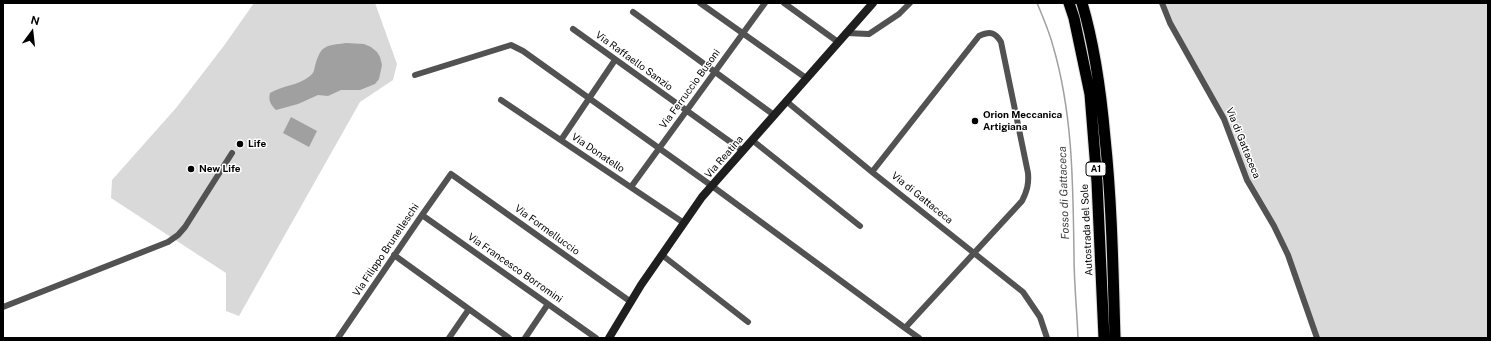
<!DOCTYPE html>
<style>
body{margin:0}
#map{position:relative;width:1491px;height:341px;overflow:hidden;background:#fff;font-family:"Public Sans",sans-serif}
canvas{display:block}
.frame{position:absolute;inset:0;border:4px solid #000;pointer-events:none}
.north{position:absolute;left:12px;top:12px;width:40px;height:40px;-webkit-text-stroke:3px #fff;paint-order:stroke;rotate:15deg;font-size:11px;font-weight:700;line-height:16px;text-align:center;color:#000}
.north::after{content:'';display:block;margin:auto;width:14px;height:18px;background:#000;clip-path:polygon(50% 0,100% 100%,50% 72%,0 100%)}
</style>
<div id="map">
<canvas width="1491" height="341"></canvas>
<div class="frame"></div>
<div class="north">N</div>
</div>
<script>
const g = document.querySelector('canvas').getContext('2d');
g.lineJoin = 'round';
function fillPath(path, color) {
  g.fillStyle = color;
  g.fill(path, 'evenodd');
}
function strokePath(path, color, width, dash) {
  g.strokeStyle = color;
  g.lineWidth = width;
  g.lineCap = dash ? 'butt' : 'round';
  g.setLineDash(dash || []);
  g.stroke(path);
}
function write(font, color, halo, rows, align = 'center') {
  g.font = font + ' "Public Sans",sans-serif';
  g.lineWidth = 3;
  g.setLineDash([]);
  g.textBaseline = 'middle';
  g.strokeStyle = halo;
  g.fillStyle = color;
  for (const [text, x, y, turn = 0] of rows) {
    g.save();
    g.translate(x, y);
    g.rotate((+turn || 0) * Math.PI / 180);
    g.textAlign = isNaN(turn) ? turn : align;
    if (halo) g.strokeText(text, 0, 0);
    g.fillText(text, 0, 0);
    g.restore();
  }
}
const green = new Path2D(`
 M254 3H375L397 64 393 80 360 102 239 316 226 311V273L111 198 112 180 176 108 223 47Z
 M1164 3H1488V338H1319L1289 254 1243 168 1238 149 1174 28Z`);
const water = new Path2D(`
 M346 43 364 44 371 47 377 52 380 57 382 65 379 79 375 84 360 90H341L328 96 318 95 298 104 276 110C271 105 268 101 270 93 283 85 298 86 310 76 314 73 314 70 315 66 321 44 326 46 346 43Z
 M291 117 317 131 309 147 283 133Z`);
const stream = new Path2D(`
 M1037 3C1043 17 1049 31 1053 46 1073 114 1073 185 1074 256 1074 283 1077 311 1078 338`);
const street = new Path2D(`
 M700 3 806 78
 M784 3 838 42
 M1162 3 1170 23 1224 119 1247 180 1274 226 1288 255 1317 338
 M633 12 774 115
 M573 29 743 151
 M846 33 869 34 899 14 910 3
 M415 75 511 45 523 51 712 186 905 328 1022 201C1027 191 1029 184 1028 173L1001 42C995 32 990 31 979 36L872 172
 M501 100 684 223
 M786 101 872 172 1023 292 1040 317 1047 338
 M561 140 615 60
 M752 140 860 226
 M631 187 765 3
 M422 215 596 338
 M394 255 509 338
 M662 255 748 322
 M3 307 168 242 178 235 185 227 232 153
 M905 328 919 338
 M338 338 422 215 451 174 631 302
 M449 338 469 309
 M525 338 548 304`);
const secondary = new Path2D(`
 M609 338 641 285 702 197 873 3`);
const highway = new Path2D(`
 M1069 3 1074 18 1090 94 1097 182 1104 338
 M1082 3C1095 47 1101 92 1105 138 1112 204 1113 271 1115 338`);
const markers = [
 [975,121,4,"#000"],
 [240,144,4,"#000"],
 [191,169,4,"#000"]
];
const shields = [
 [1096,169,20]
];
const shieldNames = [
 ["A1",1096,169]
];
const streetNames = [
 ["Via Raffaello Sanzio",634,61,36],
 ["Via Ferruccio Busoni",690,89,-54],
 ["Via di Gattaceca",1243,143,68],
 ["Via Donatello",598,153,34],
 ["Via Reatina",724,157,-49],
 ["Via di Gattaceca",922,198,39],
 ["Via Formelluccio",547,230,36],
 ["Autostrada del Sole",1087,230,-93],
 ["Via Filippo Brunelleschi",386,250,-56],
 ["Via Francesco Borromini",515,268,35]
];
const poiNames = [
 ["Orion Meccanica",983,115],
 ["Artigiana",983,127],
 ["Life",248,144],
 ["New Life",199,169]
];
const waterNames = [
 ["Fosso di Gattaceca",1064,193,-92]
];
fillPath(green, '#d9d9d9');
fillPath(water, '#a0a0a0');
strokePath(stream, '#a0a0a0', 1.5);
strokePath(highway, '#dbdbdb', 13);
strokePath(street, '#525252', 6);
strokePath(secondary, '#1f1f1f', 8);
strokePath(highway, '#000', 11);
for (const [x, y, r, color] of markers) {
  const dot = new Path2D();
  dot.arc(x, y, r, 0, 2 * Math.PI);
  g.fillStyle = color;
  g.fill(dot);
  strokePath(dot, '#fff', 1.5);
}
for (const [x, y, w] of shields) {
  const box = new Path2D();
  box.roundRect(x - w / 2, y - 7, w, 14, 3);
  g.fillStyle = '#fff';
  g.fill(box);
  strokePath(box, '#000', 1);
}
write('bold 9px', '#000', null, shieldNames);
write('10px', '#000', '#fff', streetNames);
write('bold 10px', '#000', '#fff', poiNames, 'left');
write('italic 11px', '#414141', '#fff', waterNames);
</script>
